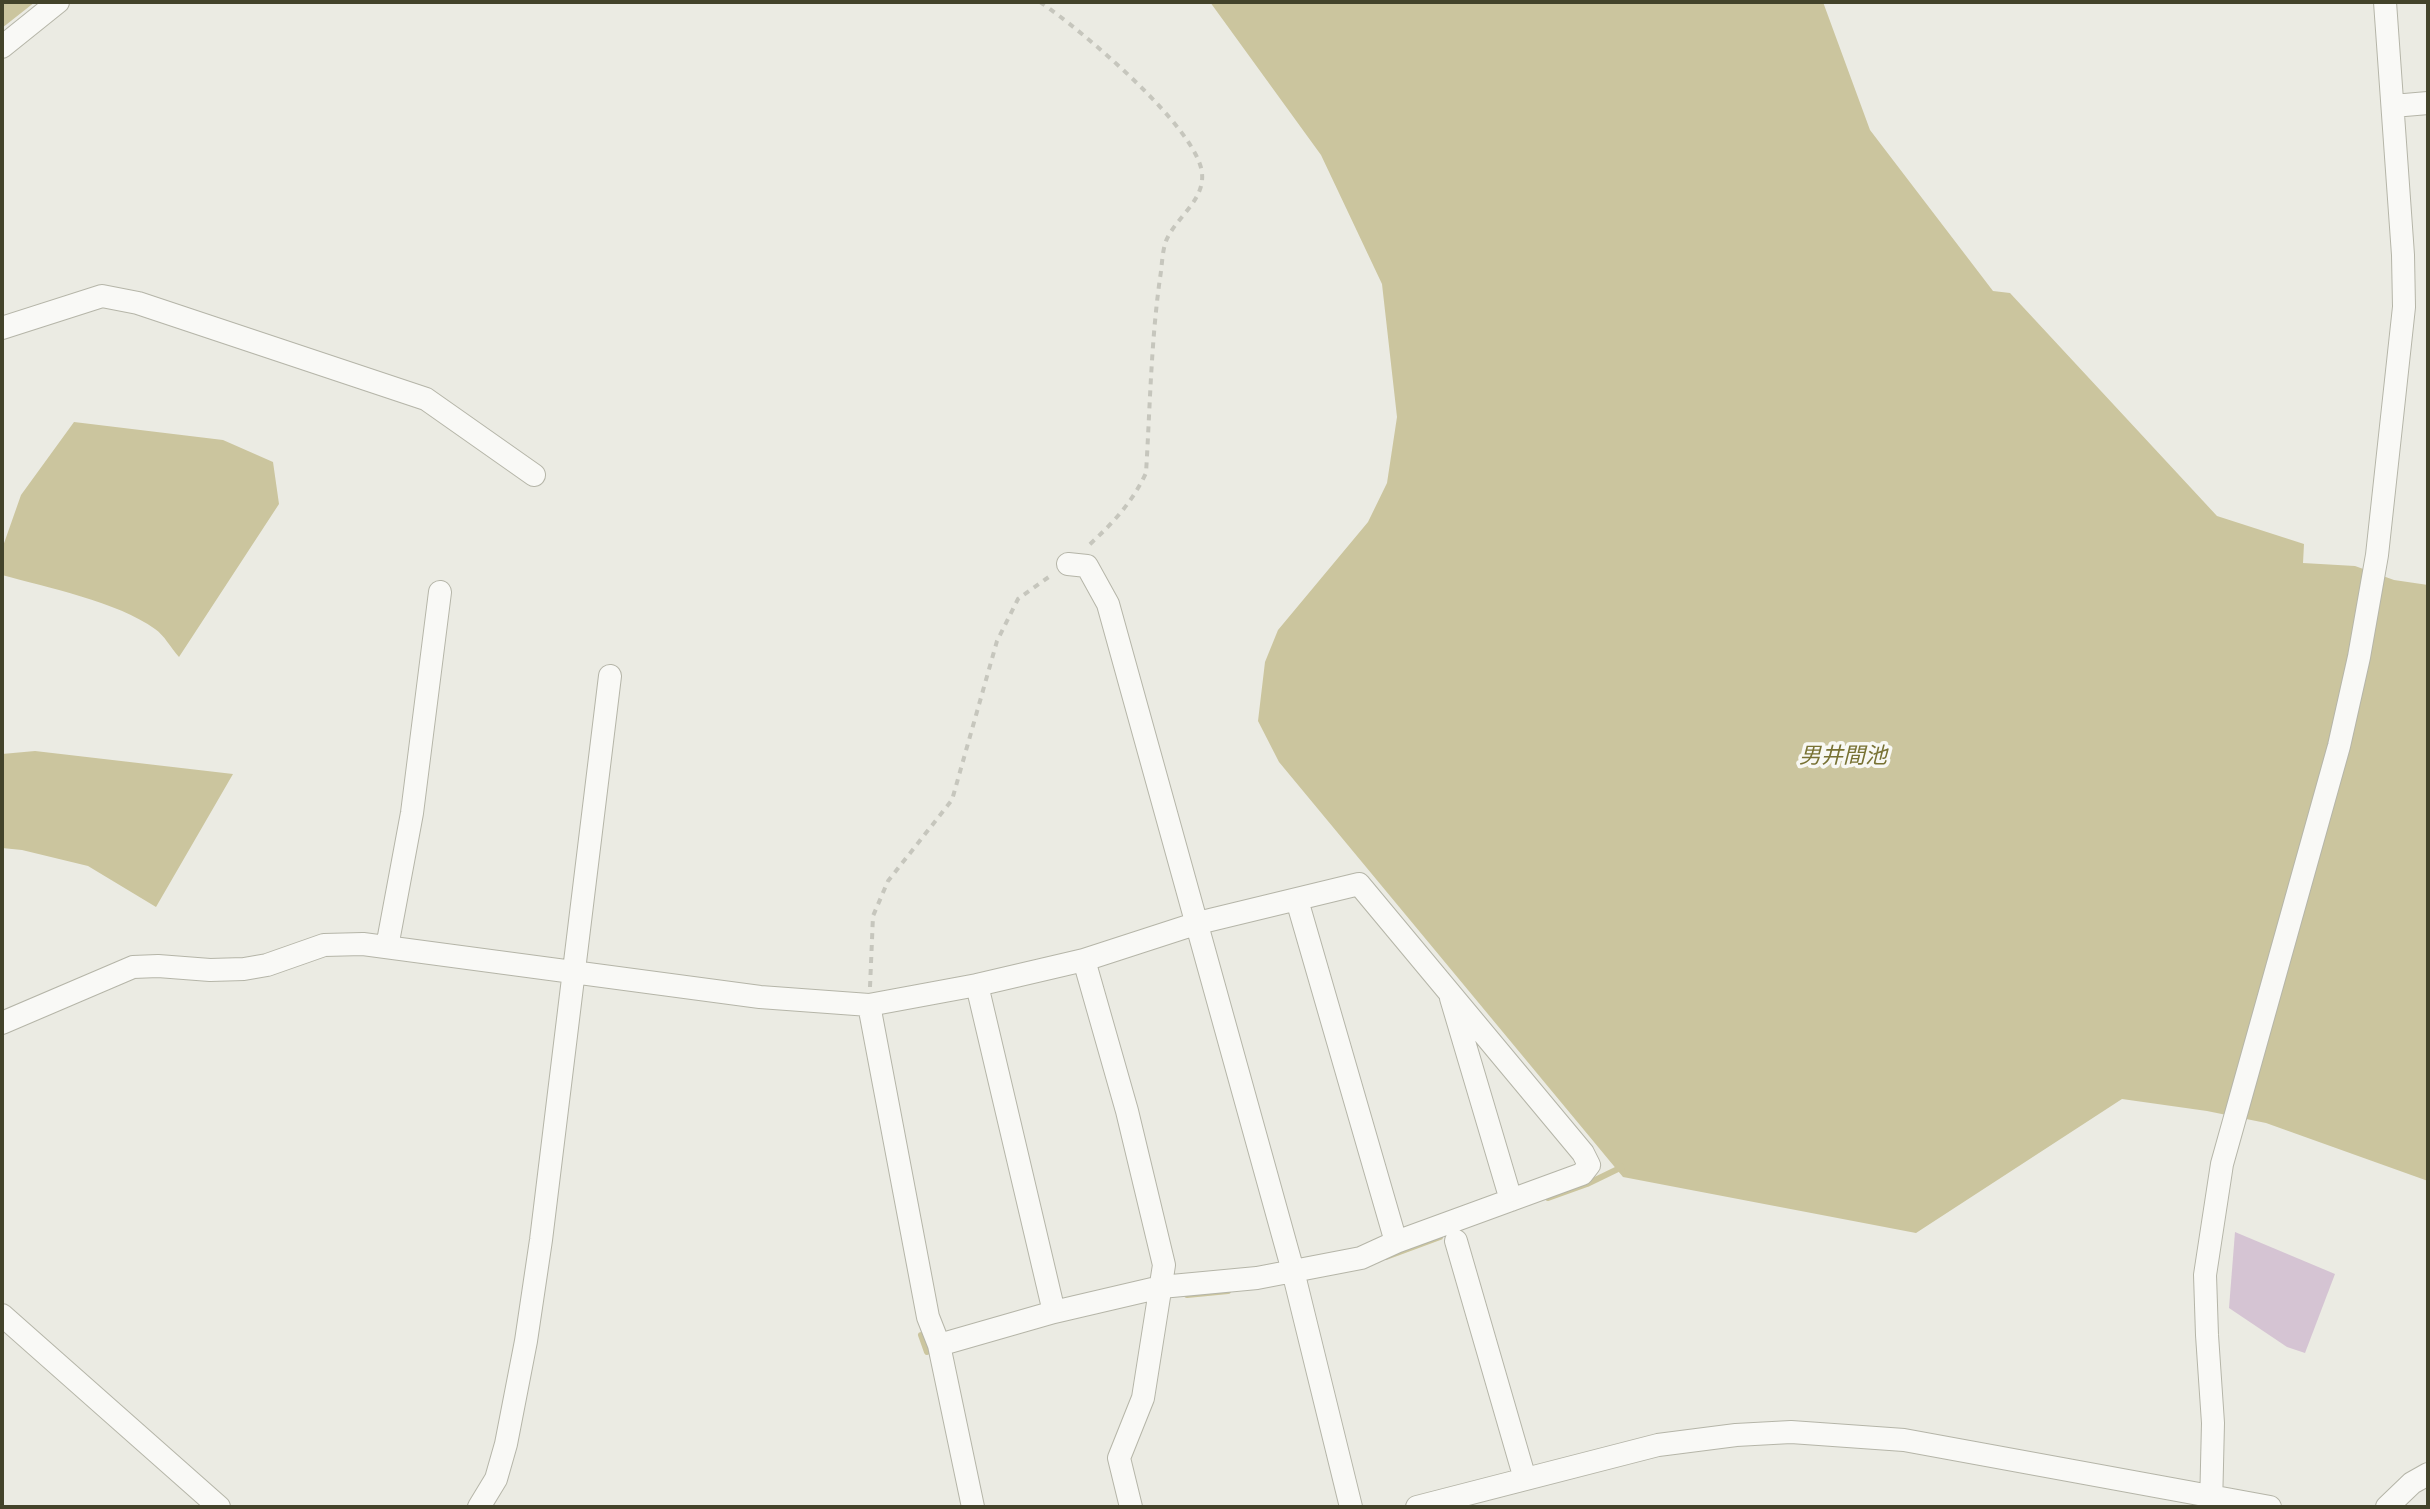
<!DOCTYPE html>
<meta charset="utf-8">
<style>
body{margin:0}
#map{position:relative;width:2430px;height:1509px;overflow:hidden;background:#ebebe3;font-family:"DejaVu Sans",sans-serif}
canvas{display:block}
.frame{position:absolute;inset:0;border:4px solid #43432a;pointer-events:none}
</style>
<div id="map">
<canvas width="2430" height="1509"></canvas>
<div class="frame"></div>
</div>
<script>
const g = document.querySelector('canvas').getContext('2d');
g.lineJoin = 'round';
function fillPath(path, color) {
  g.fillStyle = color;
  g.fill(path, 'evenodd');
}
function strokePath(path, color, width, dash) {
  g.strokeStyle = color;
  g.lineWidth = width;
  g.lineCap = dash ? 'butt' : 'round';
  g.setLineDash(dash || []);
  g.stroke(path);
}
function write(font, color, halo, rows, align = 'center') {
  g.font = font + ' "DejaVu Sans","Noto Sans JP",sans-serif';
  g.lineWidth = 7;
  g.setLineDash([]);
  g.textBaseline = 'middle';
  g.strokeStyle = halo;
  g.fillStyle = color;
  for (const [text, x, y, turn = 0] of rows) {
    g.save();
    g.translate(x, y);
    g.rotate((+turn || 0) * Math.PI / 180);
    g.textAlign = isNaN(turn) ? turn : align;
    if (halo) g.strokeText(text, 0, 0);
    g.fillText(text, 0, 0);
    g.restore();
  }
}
const green = new Path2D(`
 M2235 1232 2335 1274 2305 1353 2287 1347 2229 1308Z`);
const water = new Path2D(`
 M2 2H35L2 28Z
 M1210 2H1823L1870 130 1993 291 2010 293 2217 516 2304 544 2303 563 2355 566 2394 580 2428 585V1181L2266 1123 2207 1111 2122 1099 1916 1233 1623 1177 1279 762 1258 721 1265 662 1278 630 1368 522 1387 483 1397 417 1382 284 1321 155Z
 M74 422 223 440 273 462 279 504 179 657C171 648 164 635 155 629 118 602 46 587 2 575V549L21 495Z
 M35 751 233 774 156 907 88 866 22 850 2 848V754Z`);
const stream = new Path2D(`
 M1548 1198 1587 1184 1622 1167
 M1386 1257 1440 1237
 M1187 1295 1228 1291
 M921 1335 927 1352`);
const path = new Path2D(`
 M1040 2C1079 28 1197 127 1202 173 1205 201 1175 218 1166 241 1162 252 1162 267 1160 278 1151 342 1150 408 1146 473 1132 503 1112 524 1088 546
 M870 987 873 916 888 881 952 800 997 641 1018 599 1053 574`);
const minor = new Path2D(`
 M2 47 58 2
 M2393 106 2428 103
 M2 328 102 296 138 303 426 399 534 475
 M1068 564 1087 566 1108 604 1293 1271 1351 1507
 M1297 900 1396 1242
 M387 947 412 813 440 592
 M1084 960 1127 1111 1164 1265 1143 1398 1119 1458 1131 1507
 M977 985 1054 1312
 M1451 998 1511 1200
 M869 1005 928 1317 939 1345 973 1507
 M2 1023 133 967 158 966 210 970 244 969 267 965 324 945 363 944 760 997 869 1005 977 985 1084 960 1198 923 1359 884 1583 1153 1589 1165 1582 1174 1396 1242 1361 1258 1257 1278 1161 1287 1054 1312 939 1345
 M1456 1241 1525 1479
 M2 1315 219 1507
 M479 1507 496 1479 506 1444 526 1341 541 1240 610 676
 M1417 1507 1658 1445 1736 1435 1791 1432 1904 1440 2270 1507
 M2211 1507 2213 1423 2207 1335 2205 1275 2222 1164 2339 746 2359 657 2377 555 2404 307 2403 255 2385 2
 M2387 1507 2412 1483 2428 1474`);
const waterNames = [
 ["男井間池",1843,757]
];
fillPath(green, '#d5c4d3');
fillPath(water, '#cbc59e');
strokePath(stream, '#cbc59e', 6);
strokePath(minor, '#b5b5a8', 24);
strokePath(path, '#c6c6bd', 4, [6, 6]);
strokePath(minor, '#f9f9f6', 22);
write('italic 22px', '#787234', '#f8f8f3', waterNames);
</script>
